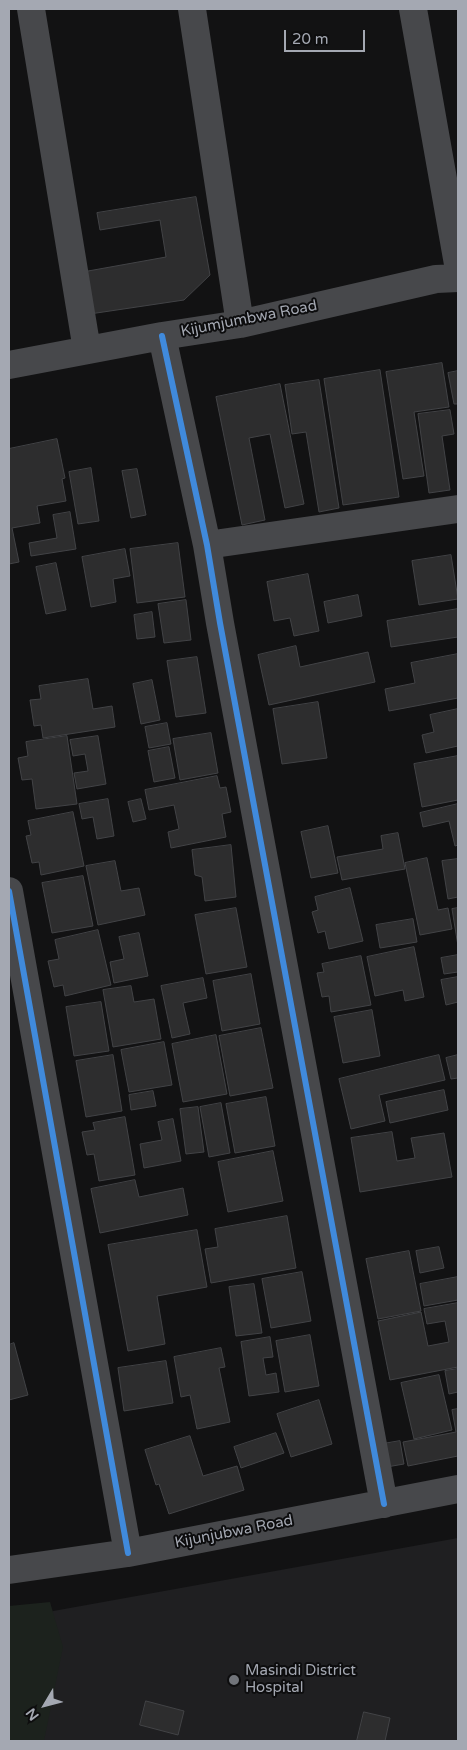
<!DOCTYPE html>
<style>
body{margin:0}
#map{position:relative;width:467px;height:1750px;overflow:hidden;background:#121213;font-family:"Varela Round",sans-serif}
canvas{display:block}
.frame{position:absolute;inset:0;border:10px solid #a4a8b2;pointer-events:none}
.north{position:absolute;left:20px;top:1680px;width:50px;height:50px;-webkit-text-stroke:4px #0d0d0e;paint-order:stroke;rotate:233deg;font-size:14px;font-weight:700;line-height:20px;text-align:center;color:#a4a8b2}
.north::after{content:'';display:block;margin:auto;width:18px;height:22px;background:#a4a8b2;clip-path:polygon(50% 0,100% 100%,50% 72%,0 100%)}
.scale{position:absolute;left:284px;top:30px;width:81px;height:22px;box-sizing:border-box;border:2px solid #a4a8b2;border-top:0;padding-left:6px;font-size:15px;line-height:18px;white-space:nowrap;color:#a4a8b2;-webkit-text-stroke:4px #0d0d0e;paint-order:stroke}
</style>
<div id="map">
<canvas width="467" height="1750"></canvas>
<div class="frame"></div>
<div class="north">N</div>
<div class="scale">20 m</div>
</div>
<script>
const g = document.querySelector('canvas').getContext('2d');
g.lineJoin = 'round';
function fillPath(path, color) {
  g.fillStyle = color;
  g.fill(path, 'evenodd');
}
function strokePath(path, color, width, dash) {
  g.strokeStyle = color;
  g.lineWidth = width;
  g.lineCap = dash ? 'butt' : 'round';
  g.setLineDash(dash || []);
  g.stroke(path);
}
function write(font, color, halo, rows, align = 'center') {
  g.font = font + ' "Varela Round",sans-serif';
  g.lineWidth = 4;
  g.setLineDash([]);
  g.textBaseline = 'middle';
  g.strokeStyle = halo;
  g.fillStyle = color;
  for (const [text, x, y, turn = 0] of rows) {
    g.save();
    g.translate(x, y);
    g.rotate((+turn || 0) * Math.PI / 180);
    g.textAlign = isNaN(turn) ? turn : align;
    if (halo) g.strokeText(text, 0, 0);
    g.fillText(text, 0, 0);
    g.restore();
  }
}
const built = new Path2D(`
 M458 1538V1741H9V1619Z`);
const green = new Path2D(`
 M50 1602 63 1647 44 1741H9V1606Z`);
const building = new Path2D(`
 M196 197 210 275 184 300 83 315 77 273 166 257 160 220 100 230 97 213Z
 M442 363 449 407 414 412 424 476 403 479 386 372Z
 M380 370 399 497 343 505 324 379Z
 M458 371V404H454L448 373Z
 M319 380 339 508 319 512 306 432 292 434 285 385Z
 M280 384 304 504 285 508 270 434 249 438 265 520 242 525 216 397Z
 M450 410 454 434 442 436 450 490 429 493 418 414Z
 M57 439 65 478 62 479 66 501 37 506 40 523 12 528 19 562 9 564V449Z
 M91 468 99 521 78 524 69 472Z
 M137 469 146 515 131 518 122 471Z
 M70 512 76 549 31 556 29 543 57 538 53 515Z
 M178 543 185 597 137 603 130 549Z
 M125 549 130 576 113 579 116 602 91 607 82 557Z
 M451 555 458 599 419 605 412 561Z
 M56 563 66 610 46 614 36 567Z
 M308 574 319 631 294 636 290 618 274 621 267 582Z
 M358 595 362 616 328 623 324 602Z
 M186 600 191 640 164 643 158 604Z
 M458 609V637L391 647 387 621Z
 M152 612 155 637 137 639 134 615Z
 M296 646 300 667 368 652 375 682 269 705 258 655Z
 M458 654V698L389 711 385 689 415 683 411 663Z
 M197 657 206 713 176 717 167 661Z
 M88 679 93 709 112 706 115 727 43 738 41 725 34 726 30 700 41 699 39 686Z
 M152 680 160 720 141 724 133 684Z
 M318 702 327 758 282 764 273 709Z
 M458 709V746L426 753 422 735 434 732 430 715Z
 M167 723 171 744 149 748 145 727Z
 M211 733 218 773 180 780 173 739Z
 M67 736 77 804 36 809 32 779 22 780 18 758 28 756 26 742Z
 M98 736 106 784 77 789 74 773 88 771 85 754 73 756 70 740Z
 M169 747 175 778 154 782 148 751Z
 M458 756V800L422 807 414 764Z
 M217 776 220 788 226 787 231 812 222 814 226 837 171 848 168 832 179 829 174 805 149 810 145 790Z
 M108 799 114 836 97 839 93 817 82 819 79 804Z
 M141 799 146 819 133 822 128 802Z
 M458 804V845L455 846 449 821 423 827 420 813Z
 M73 812 84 866 41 875 39 862 32 863 26 836 31 835 28 821Z
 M328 826 338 873 311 878 301 832Z
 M398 833 405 869 342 880 337 857 383 849 381 836Z
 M231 845 236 897 205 901 202 877 195 875 192 850Z
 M427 858 438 910 448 908 452 929 420 935 405 863Z
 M458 859V897L448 899 442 861Z
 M115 861 121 891 139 888 145 915 98 925 86 866Z
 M83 876 93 926 52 933 42 883Z
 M350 888 363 941 329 949 325 931 318 933 312 912 318 910 315 897Z
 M236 908 247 967 206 974 195 915Z
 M458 908V946L452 909Z
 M413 919 417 942 380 948 376 925Z
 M98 930 111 985 65 996 63 985 54 987 48 961 59 959 55 940Z
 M139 933 148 976 114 983 110 962 124 959 119 937Z
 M414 947 424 997 405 1001 403 990 375 996 367 957Z
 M458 955V972L444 974 441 958Z
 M361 956 371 1005 331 1012 329 996 322 997 317 973 324 972 322 964Z
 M251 974 260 1024 222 1031 213 981Z
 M458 977V1002L446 1005 441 980Z
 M203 978 207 998 183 1003 190 1034 172 1038 161 986Z
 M131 986 134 1002 154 999 161 1039 113 1047 103 990Z
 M101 1002 109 1051 74 1056 66 1007Z
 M372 1010 380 1056 343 1063 334 1017Z
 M261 1028 273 1088 230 1096 219 1036Z
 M216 1035 227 1094 183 1102 172 1044Z
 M164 1042 172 1085 129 1092 121 1050Z
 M113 1055 122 1111 86 1117 76 1061Z
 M439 1055 445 1080 379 1095 385 1121 351 1129 339 1079Z
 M458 1055V1078L451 1079 446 1058Z
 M444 1090 448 1110 390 1123 386 1102Z
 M153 1091 156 1106 131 1110 129 1095Z
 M266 1097 275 1146 235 1153 226 1104Z
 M221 1103 230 1153 209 1157 200 1107Z
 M198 1107 204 1152 186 1154 180 1109Z
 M125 1117 135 1175 99 1181 94 1154 87 1155 82 1132 95 1130 93 1123Z
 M173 1119 181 1161 144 1168 140 1144 162 1140 158 1122Z
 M392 1132 397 1161 415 1158 411 1138 444 1133 452 1177 360 1192 351 1138Z
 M273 1151 283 1201 228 1212 218 1162Z
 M135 1180 139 1197 183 1188 188 1215 100 1233 91 1189Z
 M287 1216 296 1268 211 1283 205 1249 218 1247 215 1229Z
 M197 1230 207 1287 157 1296 165 1344 128 1351 108 1245Z
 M439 1247 444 1268 420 1273 416 1251Z
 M409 1251 421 1311 378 1319 366 1259Z
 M302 1272 311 1321 271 1328 262 1279Z
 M458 1277V1300L424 1306 420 1284Z
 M254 1284 262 1333 236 1336 229 1287Z
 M458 1303V1367L390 1380 378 1321 421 1312 428 1346 449 1342 445 1321 427 1324 424 1309Z
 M310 1335 319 1386 285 1392 276 1341Z
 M270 1337 273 1357 263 1358 266 1375 276 1373 279 1392 249 1396 241 1342Z
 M14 1343 28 1395 9 1400V1345Z
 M221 1348 225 1367 219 1368 230 1422 197 1429 190 1395 181 1397 174 1357Z
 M166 1361 173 1403 124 1411 118 1368Z
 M458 1369V1392L449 1394 445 1371Z
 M439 1375 452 1430 414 1439 401 1383Z
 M319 1400 332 1444 291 1457 277 1414Z
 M458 1409V1456L408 1466 403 1442 456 1432 452 1410Z
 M276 1433 284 1453 241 1468 234 1447Z
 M190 1436 203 1476 237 1466 244 1490 169 1514 159 1484 156 1485 145 1450Z
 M400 1441 404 1464 381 1468 377 1445Z
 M146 1701 184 1711 178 1735 140 1725Z
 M364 1712 390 1718 385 1741H357Z`);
const street = new Path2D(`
 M31 9 87 350
 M192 9 240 324
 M413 9 458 264
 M162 336 207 545 220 623 384 1504
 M9 365 162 336 240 324 436 279 458 278
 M207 545 458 509
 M9 891 128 1553
 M9 1570 128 1553 458 1489`);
const cycleway = new Path2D(`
 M162 336 207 545 220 623 384 1504
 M9 891 128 1553`);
const markers = [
 [234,1680,6,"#71747a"]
];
const streetNames = [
 ["Kijumjumbwa Road",249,319,-11],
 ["Kijunjubwa Road",234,1532,-11]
];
const poiNames = [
 ["Masindi District",245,1671],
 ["Hospital",245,1688]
];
fillPath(built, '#1f1f21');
fillPath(green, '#1c221d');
fillPath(building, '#2d2d2e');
strokePath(building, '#424346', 1);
strokePath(street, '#47484b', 28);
strokePath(cycleway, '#408adc', 6);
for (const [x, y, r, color] of markers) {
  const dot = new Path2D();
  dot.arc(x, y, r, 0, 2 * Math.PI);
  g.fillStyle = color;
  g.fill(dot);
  strokePath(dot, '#0d0d0e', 2);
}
write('15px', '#a4a8b2', '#0d0d0e', streetNames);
write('15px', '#a4a8b2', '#0d0d0e', poiNames, 'left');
</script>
